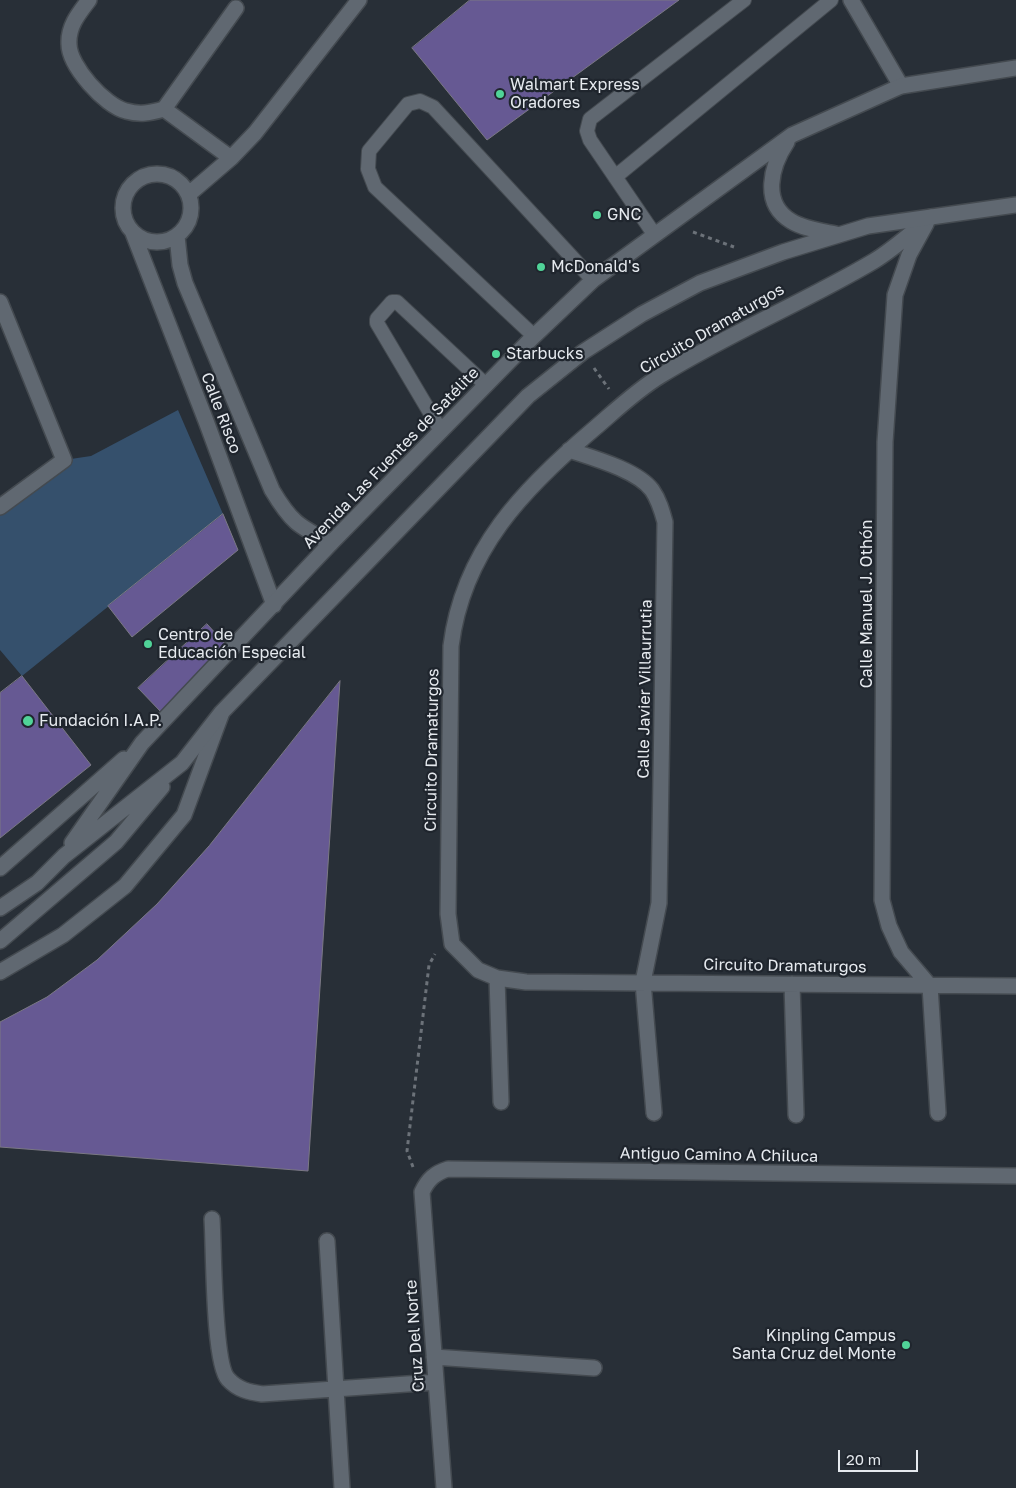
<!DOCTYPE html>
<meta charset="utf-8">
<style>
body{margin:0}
#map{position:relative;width:1016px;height:1488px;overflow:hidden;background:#282f37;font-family:"Golos Text",sans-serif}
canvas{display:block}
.scale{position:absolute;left:838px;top:1450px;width:80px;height:22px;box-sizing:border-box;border:2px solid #e6eaef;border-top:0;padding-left:6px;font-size:15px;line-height:18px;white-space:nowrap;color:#e6eaef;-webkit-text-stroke:4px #1f252d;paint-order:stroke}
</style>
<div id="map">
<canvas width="1016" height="1488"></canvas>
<div class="scale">20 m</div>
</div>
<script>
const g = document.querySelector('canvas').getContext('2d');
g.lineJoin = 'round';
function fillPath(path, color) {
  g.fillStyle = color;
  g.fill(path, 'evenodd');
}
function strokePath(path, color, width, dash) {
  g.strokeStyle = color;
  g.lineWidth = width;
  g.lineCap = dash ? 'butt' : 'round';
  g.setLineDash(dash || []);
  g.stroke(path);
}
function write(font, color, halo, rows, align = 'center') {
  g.font = font + ' "Golos Text",sans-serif';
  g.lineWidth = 4.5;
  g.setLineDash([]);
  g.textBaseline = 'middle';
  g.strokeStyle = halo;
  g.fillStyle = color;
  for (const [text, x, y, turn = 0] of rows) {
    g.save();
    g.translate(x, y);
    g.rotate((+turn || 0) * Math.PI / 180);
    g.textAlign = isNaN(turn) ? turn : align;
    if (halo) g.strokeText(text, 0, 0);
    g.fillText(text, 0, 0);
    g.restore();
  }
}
const green = new Path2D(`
 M178 410 223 514 22 676 0 650V507L64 460 91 456Z`);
const building = new Path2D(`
 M470 0H679L487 140 412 48Z
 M223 514 238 550 132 637 108 606Z
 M207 624 229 648 161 712 138 688Z
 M22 676 91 765 0 838V693Z
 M340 681 308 1171 0 1147V1022L47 997 97 960 157 904 209 846Z`);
const path = new Path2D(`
 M693 232 734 247
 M594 368 609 389
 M413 1167 407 1151 429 965 435 954`);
const lane = new Path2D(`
 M615 177 831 0
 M654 234 590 140 587 131 590 119 744 0
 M534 336 375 187 368 169 369 151 408 104 420 101 433 107 593 280
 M441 431 377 323V319L392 302H397L486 385`);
const street = new Path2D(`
 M89 0C79 13 68 26 69 44 69 66 105 106 126 111 140 115 150 113 164 109L236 8
 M851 0 901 86
 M164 109 231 158
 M123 208a34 34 0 1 1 68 0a34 34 0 1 1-68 0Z
 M189 194 231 158 255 133 359 0
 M931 217C912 232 894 249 874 261 805 302 729 333 660 376 637 390 616 410 595 428 524 488 463 550 451 646L448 914 452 944 478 970 497 978 526 982 1016 986
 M926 224 909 255 895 295 885 442 882 900 889 926 901 952 930 986 938 1113
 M133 233 206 421 274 605
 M177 236 180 265 185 283 272 490C291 522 298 526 331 543
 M0 302 64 460 0 507
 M569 450C593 458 637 470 652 490 659 500 662 511 665 522L659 903 643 982 654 1113
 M0 972 63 935 125 886 184 815 221 715
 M497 978 501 1102
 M792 984 796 1115
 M212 1219C214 1247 213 1363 228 1379 238 1390 249 1392 262 1394L436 1382
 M327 1241 342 1488
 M434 1357 594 1368
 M444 1488 422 1192C428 1179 435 1173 448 1169L1016 1176`);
const secondary = new Path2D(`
 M787 142C771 166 761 203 791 221 804 229 821 231 836 234
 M72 843 142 743 331 543 534 336 593 280 792 135 901 86 1016 68
 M0 868 124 759
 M0 908 37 883 64 856 182 763 221 713 528 396 583 352 642 314 700 283 783 252 868 226 1016 205
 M0 941 116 842 162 787`);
const markers = [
 [500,94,5,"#50d398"],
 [597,215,5,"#50d398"],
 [541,267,5,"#50d398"],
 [496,354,5,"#50d398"],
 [148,644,5,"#50d398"],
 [28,721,6,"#50d398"],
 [906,1345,5,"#50d398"]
];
const poiNames = [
 ["Walmart Express",510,85],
 ["Oradores",510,103],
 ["GNC",607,215],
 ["McDonald's",551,267],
 ["Starbucks",506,354],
 ["Centro de",158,635],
 ["Educación Especial",158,653],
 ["Fundación I.A.P.",39,721],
 ["Kinpling Campus",896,1336,"right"],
 ["Santa Cruz del Monte",896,1354,"right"]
];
const streetNames = [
 ["Circuito Dramaturgos",712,329,-30],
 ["Calle Risco",221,413,69],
 ["Avenida Las Fuentes de Satélite",391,458,-46],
 ["Calle Manuel J. Othón",867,604,-90],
 ["Calle Javier Villaurrutia",645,689,-89],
 ["Circuito Dramaturgos",432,750,-89],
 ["Circuito Dramaturgos",785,966,1],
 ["Antiguo Camino A Chiluca",719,1155,1],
 ["Cruz Del Norte",415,1336,-94]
];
fillPath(green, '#35506c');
fillPath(building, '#665993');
strokePath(building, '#7b7984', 1);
strokePath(lane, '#444a50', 16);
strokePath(street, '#444a50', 18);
strokePath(secondary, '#444a50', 18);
strokePath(path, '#6c7279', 3, [4, 4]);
strokePath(lane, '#606871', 14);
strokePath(street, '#606871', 15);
strokePath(secondary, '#606871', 15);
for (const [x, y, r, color] of markers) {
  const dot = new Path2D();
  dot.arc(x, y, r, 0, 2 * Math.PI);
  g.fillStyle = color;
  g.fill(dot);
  strokePath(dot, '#1f252d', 2);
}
write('16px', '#e6eaef', '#1f252d', poiNames, 'left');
write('16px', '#e6eaef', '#1f252d', streetNames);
</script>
